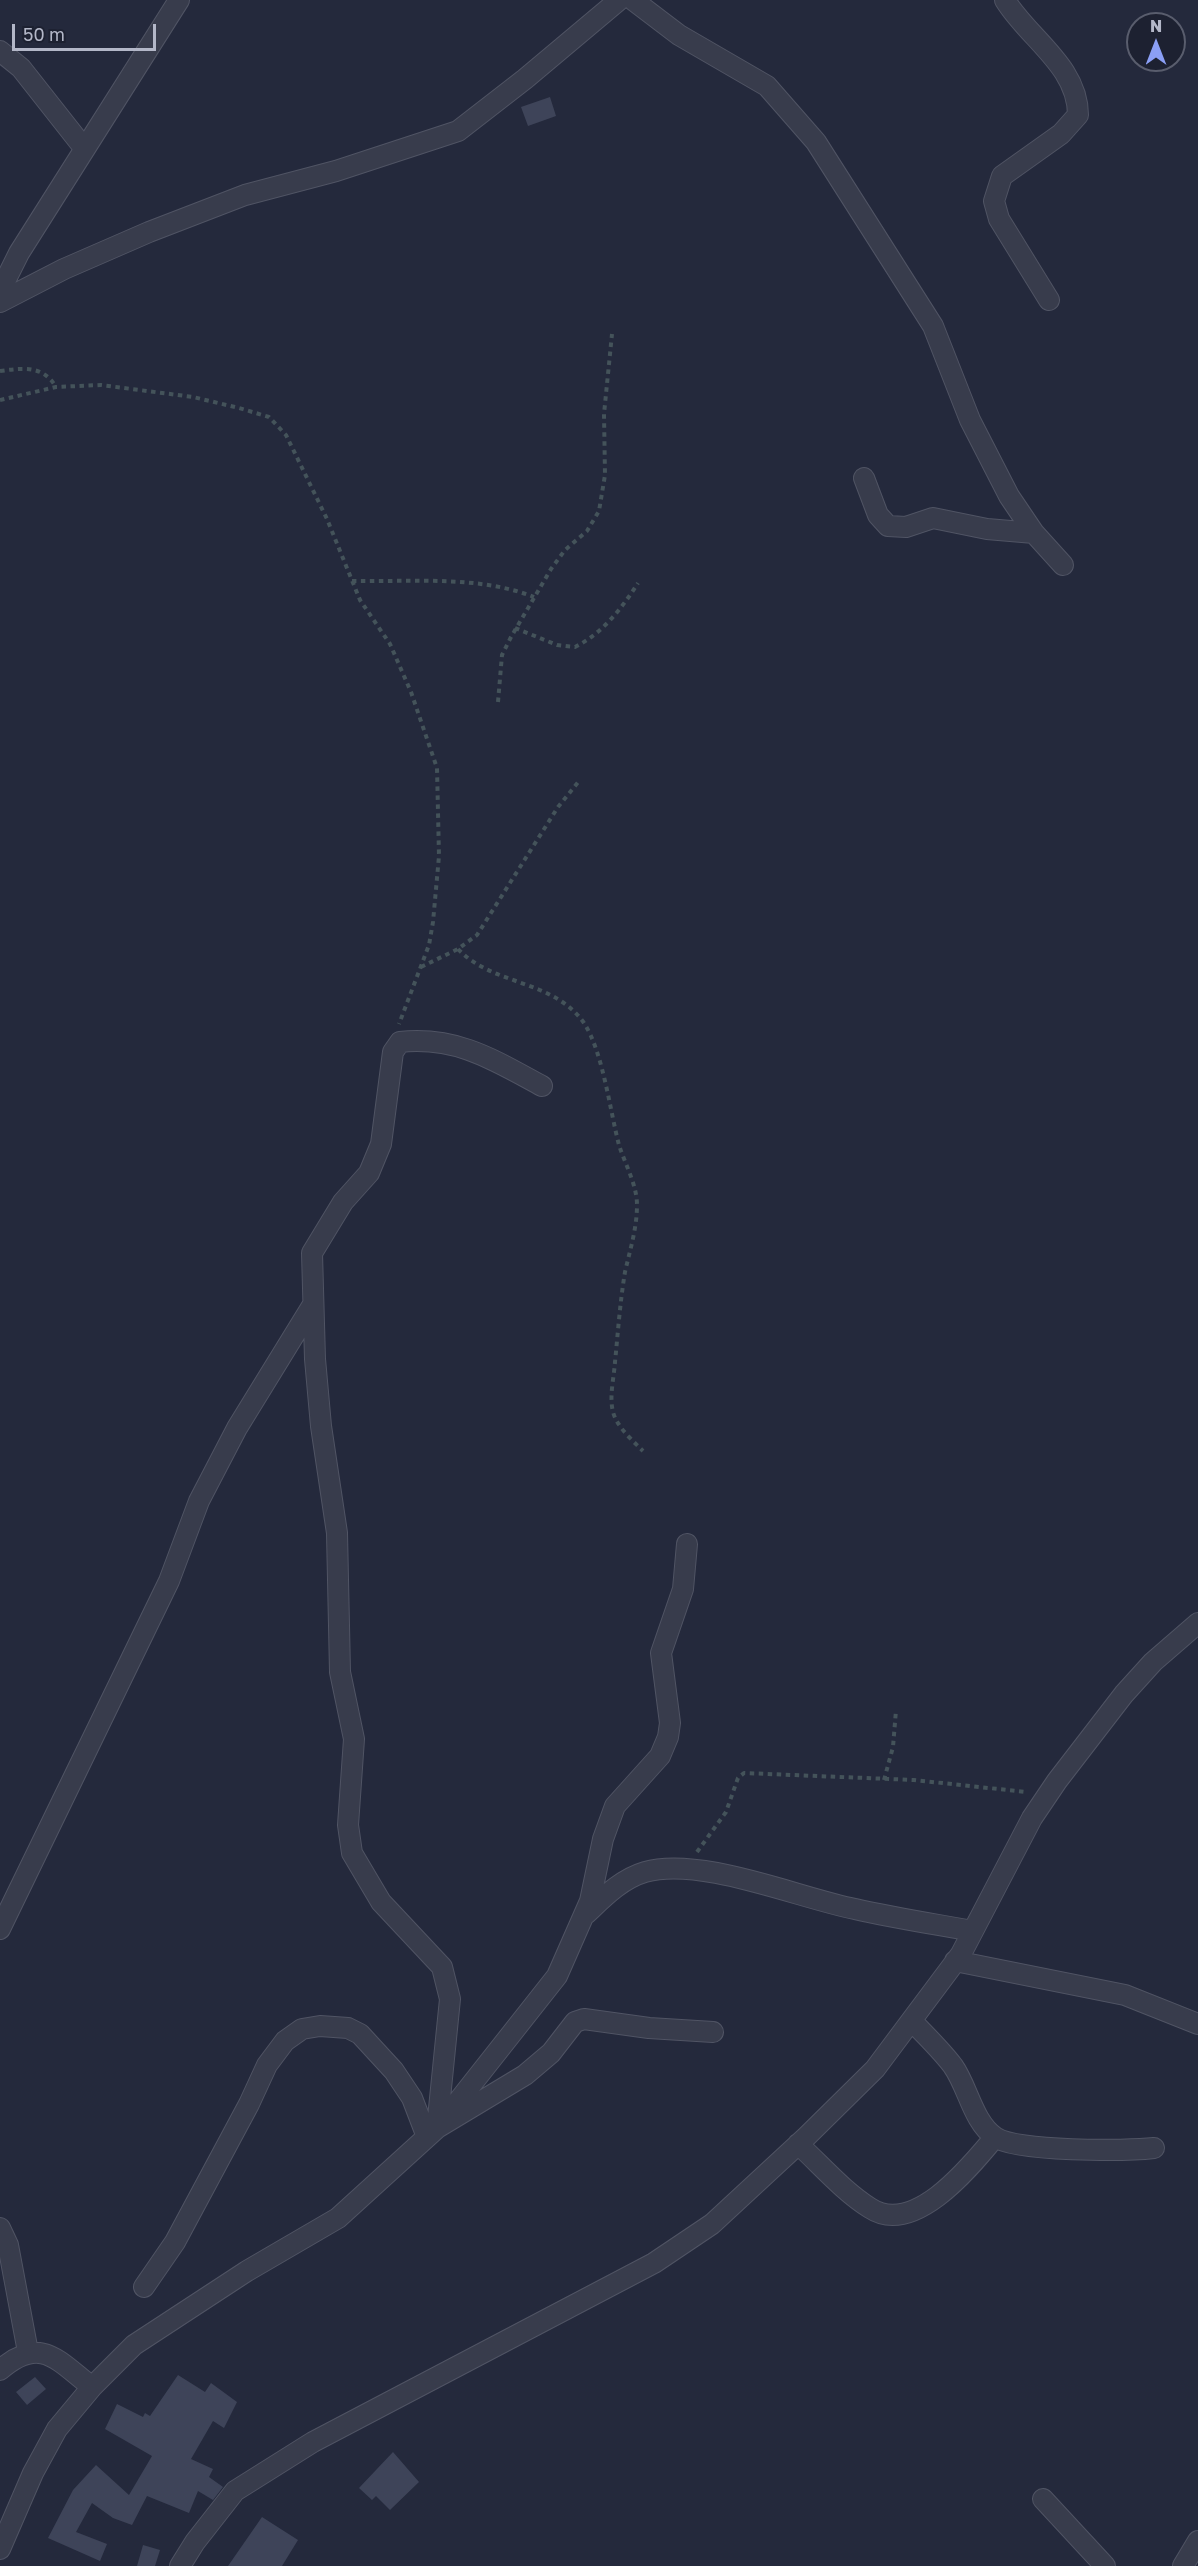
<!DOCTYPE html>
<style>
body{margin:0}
#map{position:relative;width:1198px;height:2566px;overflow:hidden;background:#24293c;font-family:"Golos Text",sans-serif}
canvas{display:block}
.north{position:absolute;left:1126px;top:12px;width:60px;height:60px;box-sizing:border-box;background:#1d2131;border:2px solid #595d6d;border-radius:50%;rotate:0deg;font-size:16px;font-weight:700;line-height:24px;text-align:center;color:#b3b7c8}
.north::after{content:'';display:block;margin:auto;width:21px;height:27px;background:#8b9ff5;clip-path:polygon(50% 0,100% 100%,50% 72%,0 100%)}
.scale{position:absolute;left:12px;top:24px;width:144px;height:27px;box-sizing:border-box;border:3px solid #b3b7c8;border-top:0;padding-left:8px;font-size:18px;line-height:21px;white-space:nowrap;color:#b3b7c8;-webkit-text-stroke:4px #1d2131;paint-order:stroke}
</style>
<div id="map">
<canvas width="1198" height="2566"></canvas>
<div class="north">N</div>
<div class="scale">50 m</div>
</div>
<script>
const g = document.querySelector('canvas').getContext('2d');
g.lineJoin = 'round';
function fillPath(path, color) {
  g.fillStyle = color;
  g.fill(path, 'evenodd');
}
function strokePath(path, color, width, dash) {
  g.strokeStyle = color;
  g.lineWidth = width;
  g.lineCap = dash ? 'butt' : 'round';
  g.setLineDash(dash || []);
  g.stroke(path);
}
const building = new Path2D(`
 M550 97 556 116 528 126 521 107Z
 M178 2375 205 2392 211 2383 237 2402 224 2428 213 2421 191 2459 213 2469 209 2477 223 2487 213 2500 198 2491 189 2513 147 2496 132 2525 113 2518 92 2503 76 2532 107 2544 100 2561 48 2538 73 2490 96 2465 129 2495 152 2456 105 2429 117 2404 143 2417 145 2413 150 2416Z
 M35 2377 46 2389 27 2405 16 2392Z
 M393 2452 419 2482 390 2510 376 2496 372 2500 359 2488Z
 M262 2517 298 2540 282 2566H228Z
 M143 2545 160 2550 155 2566H137Z`);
const path = new Path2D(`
 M0 371C23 368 43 365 56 387
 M0 400 56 387 101 385 193 397 239 408 269 417 286 435 327 519 360 600 390 644 411 692 437 768 439 856 433 922 429 945 399 1024
 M352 581C412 582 478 575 534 597
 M515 628 557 645 575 647C603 633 622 608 638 583
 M498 702 502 655 511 637 551 569 565 550 587 531 599 511 605 475 604 414 612 334
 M458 949C493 986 553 979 584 1023 603 1052 610 1111 619 1145 625 1164 637 1185 637 1205 637 1228 630 1250 625 1272 620 1302 618 1332 615 1362 614 1378 609 1396 613 1412 617 1427 632 1440 643 1451
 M421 967 458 949 477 935 558 807 579 781
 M884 1780 893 1747 896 1710
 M697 1852 726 1812 738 1778 744 1773 914 1780 1026 1792`);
const minor = new Path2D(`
 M633 0 679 35 767 86 816 142 933 326 970 420 1009 496 1034 533 1063 565
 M1005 0C1028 38 1078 66 1078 115L1061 134 1002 176 994 201 999 219 1049 300
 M0 51 21 68 84 148
 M0 291 19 253 179 0
 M0 302 64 269 149 232 245 195 336 171 458 131 525 79 619 0
 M864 478 878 515 888 526 906 527 933 518 987 529 1034 533
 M586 1914C603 1898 621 1879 645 1872 700 1856 799 1898 855 1909 894 1918 934 1924 973 1931
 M0 1929 169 1581 199 1501 237 1428 312 1306
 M955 1961 1125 1995 1198 2024
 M912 2021C926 2036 941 2050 953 2066 968 2087 973 2122 995 2137 1015 2152 1127 2151 1154 2148
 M441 2123 557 1976 590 1901 603 1839 615 1806 660 1756 668 1737 670 1723 661 1653 683 1589 687 1544
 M437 2128 450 1999 442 1967 381 1902 352 1853 348 1825 354 1739 340 1672 337 1533 321 1426 315 1359 312 1253 343 1202 369 1173 381 1144 393 1052 400 1042C457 1036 494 1060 542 1086
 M798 2144C821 2165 843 2191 870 2208 914 2237 970 2167 995 2137
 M0 2228 8 2245 28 2352
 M144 2287 175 2242 249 2104 267 2065 285 2041 302 2029 320 2026 348 2028 360 2034 394 2071 412 2098 427 2137
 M0 2370C41 2335 57 2360 92 2387
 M1043 2499 1105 2566
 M0 2549 33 2473 57 2429 92 2387 134 2345 247 2271 338 2218 437 2128 525 2075 551 2053 575 2022 584 2019 649 2028 713 2032
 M180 2566 195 2542 235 2491 313 2442 654 2263 712 2224 806 2137 875 2069 961 1954 1032 1818 1057 1781 1124 1694 1153 1662 1198 1623
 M1183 2566 1198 2541`);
fillPath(building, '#3e4459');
strokePath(minor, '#505464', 22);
strokePath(path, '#44535a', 4, [4.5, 4.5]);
strokePath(minor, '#383c4c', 20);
</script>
